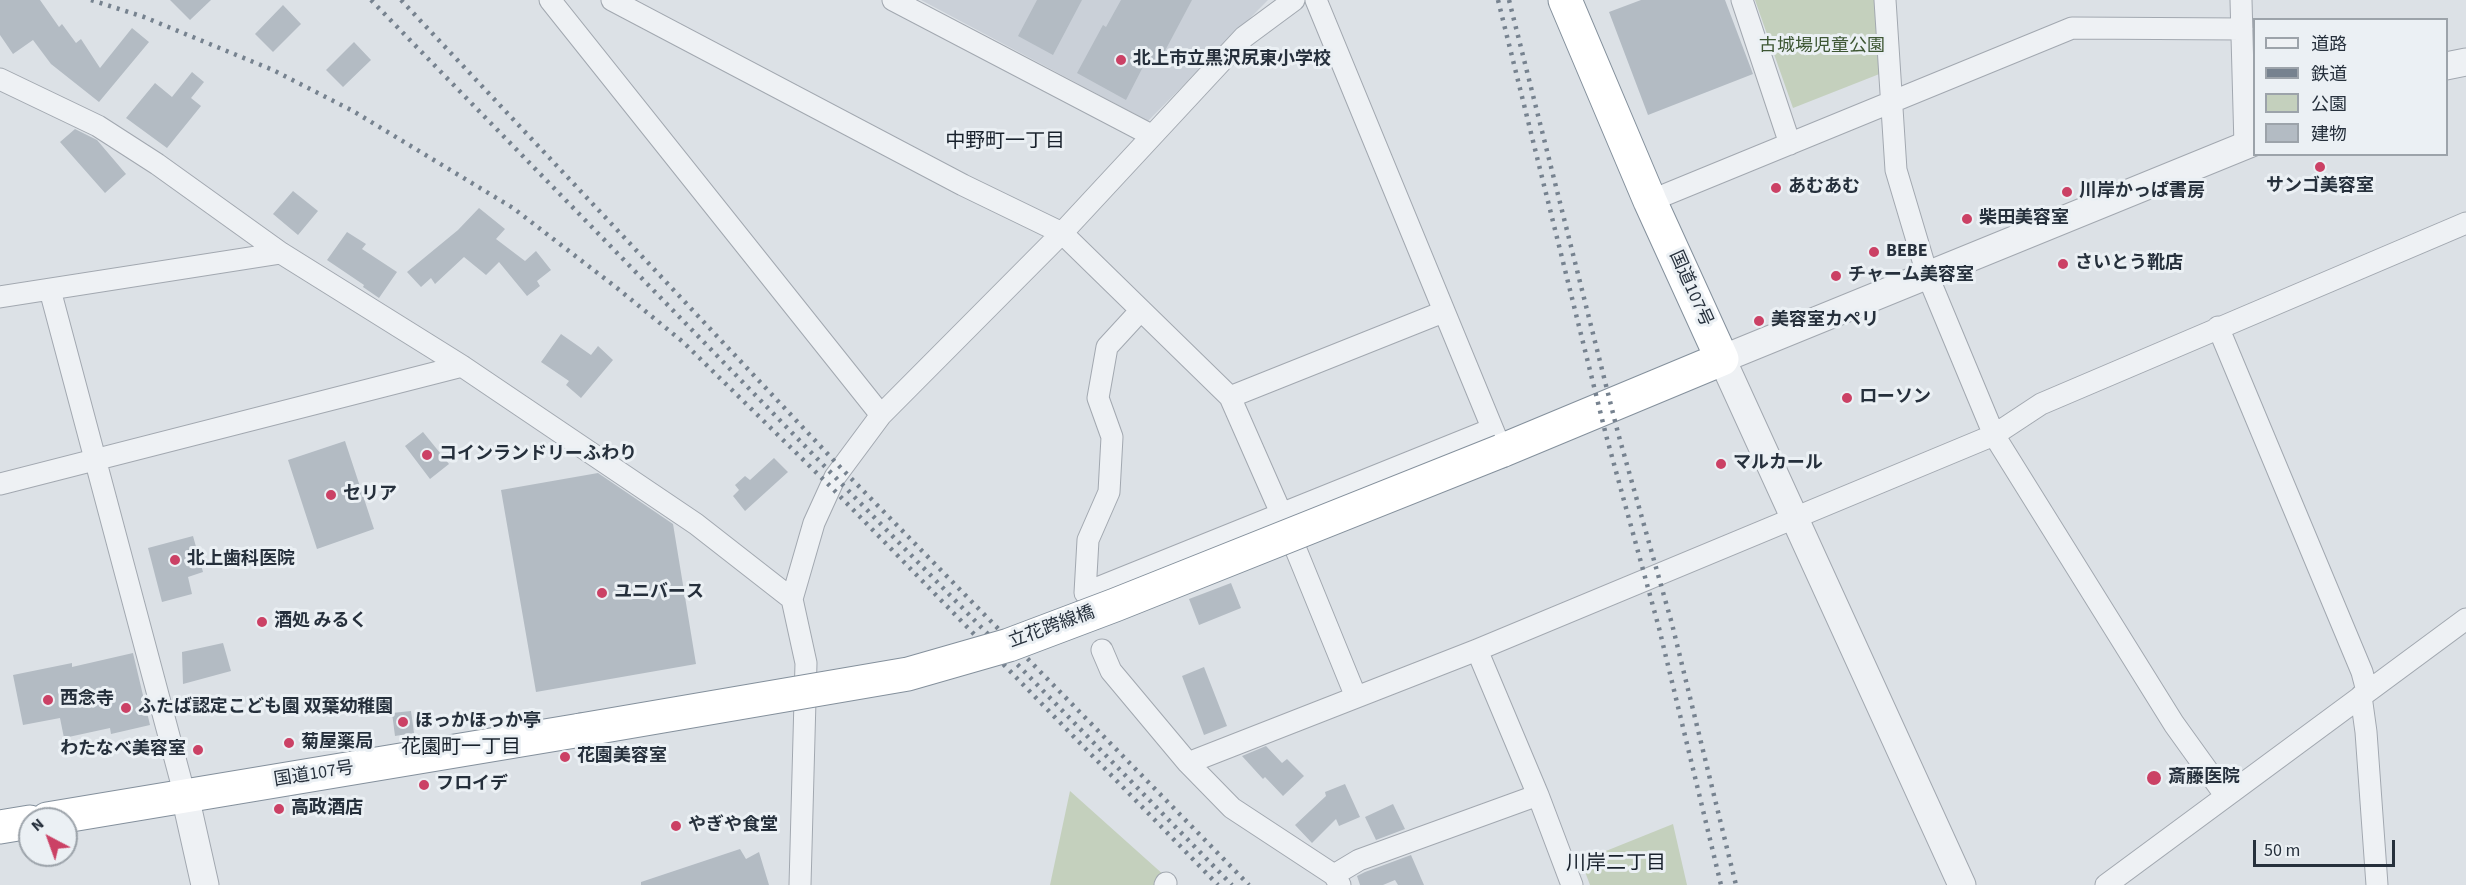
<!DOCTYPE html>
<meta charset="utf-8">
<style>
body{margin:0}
#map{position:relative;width:2466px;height:885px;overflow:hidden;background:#dce1e6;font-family:"Source Sans 3","Noto Sans JP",sans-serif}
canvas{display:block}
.legend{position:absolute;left:2253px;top:18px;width:195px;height:138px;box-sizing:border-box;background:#ebf0f4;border:2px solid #9ca3aa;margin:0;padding:8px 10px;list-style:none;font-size:18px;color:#26303c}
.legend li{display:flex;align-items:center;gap:12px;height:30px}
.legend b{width:30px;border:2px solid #9ca3aa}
.north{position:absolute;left:18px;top:807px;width:60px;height:60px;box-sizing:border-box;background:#ebf0f4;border:2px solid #9ca3aa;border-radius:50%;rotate:319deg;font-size:16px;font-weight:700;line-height:24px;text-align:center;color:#26303c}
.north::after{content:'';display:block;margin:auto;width:21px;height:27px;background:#cb4165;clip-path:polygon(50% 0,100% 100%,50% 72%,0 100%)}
.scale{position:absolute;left:2253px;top:840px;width:142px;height:27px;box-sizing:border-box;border:3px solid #26303c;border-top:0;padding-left:8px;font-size:18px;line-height:21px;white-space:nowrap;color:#26303c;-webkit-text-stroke:4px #ebf0f4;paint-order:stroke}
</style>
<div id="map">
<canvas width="2466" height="885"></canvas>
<ul class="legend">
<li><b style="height:8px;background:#eef1f4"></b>道路</li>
<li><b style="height:8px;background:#76828f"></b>鉄道</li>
<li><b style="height:16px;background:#c4d0bd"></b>公園</li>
<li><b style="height:16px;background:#b3bbc3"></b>建物</li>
</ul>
<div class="north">N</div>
<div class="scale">50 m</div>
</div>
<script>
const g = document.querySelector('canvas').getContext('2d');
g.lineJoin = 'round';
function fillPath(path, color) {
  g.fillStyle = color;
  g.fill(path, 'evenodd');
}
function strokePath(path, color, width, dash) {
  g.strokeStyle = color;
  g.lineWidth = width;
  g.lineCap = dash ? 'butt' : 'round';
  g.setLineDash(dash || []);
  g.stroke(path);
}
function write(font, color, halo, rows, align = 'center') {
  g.font = font + ' "Source Sans 3","Noto Sans JP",sans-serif';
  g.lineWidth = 6;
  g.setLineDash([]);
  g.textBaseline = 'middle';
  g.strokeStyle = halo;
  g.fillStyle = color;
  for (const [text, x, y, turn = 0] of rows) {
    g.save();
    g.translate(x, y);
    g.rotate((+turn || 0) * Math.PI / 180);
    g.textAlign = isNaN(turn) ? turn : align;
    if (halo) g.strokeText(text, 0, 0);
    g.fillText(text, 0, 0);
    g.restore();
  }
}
const built = new Path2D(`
 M921 0H1268L1148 121Z`);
const green = new Path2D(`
 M1755 0H1877L1887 71 1793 108Z
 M1070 791 1165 876 1160 885H1050Z
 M1673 824 1687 885H1590L1581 861Z`);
const building = new Path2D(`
 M0 0H40L59 27 62 24 76 43 81 39 100 68 132 28 149 42 99 102 51 64 33 40 13 54 0 35Z
 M170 0H211L190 20Z
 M1037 0H1082L1053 55 1018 36Z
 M1121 0H1192L1158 64 1147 59 1126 100 1077 73 1103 25 1106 27Z
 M1641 0H1725L1753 74 1648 115 1609 12Z
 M283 5 301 24 273 52 255 34Z
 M354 42 371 60 343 87 326 70Z
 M192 72 204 82 191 98 201 106 167 148 126 118 155 83 172 97Z
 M75 129 97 140 126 174 105 193 60 142Z
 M293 191 318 211 298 235 273 214Z
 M479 208 505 229 496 239 525 261 536 251 551 270 537 281 540 286 527 296 499 262 486 275 464 257 435 284 431 278 421 287 407 272 458 230Z
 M347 232 366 244 362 249 397 272 379 298 363 287 364 285 327 260Z
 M561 334 591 355 598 346 613 360 581 398 566 385 569 381 541 362Z
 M423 432 449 464 430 479 405 446Z
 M345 441 374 529 317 549 288 460Z
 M774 458 788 472 745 511 733 496 739 490 735 485 745 476 750 480Z
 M598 473 673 524 696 664 536 692 501 490Z
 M193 536 203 572 188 577 192 594 162 602 148 548Z
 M1231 583 1241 608 1199 625 1189 599Z
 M223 643 231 671 183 684 182 652Z
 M133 653 150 725 111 734 110 728 64 738 60 718 23 725 13 675 72 663V667Z
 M1204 667 1227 726 1204 735 1182 676Z
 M411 711 414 733 395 736 392 713Z
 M1266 746 1282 763 1287 759 1304 776 1283 796 1265 777 1263 779 1242 756Z
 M1345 784 1360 817 1339 826 1336 819 1312 843 1295 825 1326 796 1325 792Z
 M1393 804 1405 829 1376 840 1365 817Z
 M740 849 746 859 759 852 769 885H641V882Z
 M1411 855 1424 885H1398L1395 880 1383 885H1360L1357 876 1365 872Z`);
const minor = new Path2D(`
 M550 0 881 415
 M612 0 963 185 1062 233 1230 397 1281 513 1356 697
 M893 0 1151 135
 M1316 0 1498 442
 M1742 0 1790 144
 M1885 0 1896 170 1927 274 1994 435 2174 724 2225 795
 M2241 0 2245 146
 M0 79 98 126 157 164 281 253 462 366 696 524 792 599
 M1650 201 2072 28 2242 29
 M50 290 185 796
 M0 297 281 253
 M1141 310 1107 347 1098 398 1112 437 1109 492 1088 540 1085 593 1492 429
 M2218 327 2362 672 2367 691
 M1230 397 1443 312
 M0 484 462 366
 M1102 650 1111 671 1188 763
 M1477 650 1538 795 1572 885
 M2361 696 2366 732 2377 885
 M1334 875 1359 860 1538 795
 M800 885 806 663 792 599 814 523 835 477 881 415 1062 233 1244 37 1294 0
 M1165 885 1166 883
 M1340 885 1334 875 1232 808 1188 763 1477 650 1994 435 2041 404 2466 223
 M2106 885 2466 619`);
const tertiary = new Path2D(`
 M2446 66 2466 62
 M185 796 205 885
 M1962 885 1722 359 2254 142`);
const trunk = new Path2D(`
 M1501 451 1722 359 1650 201 1565 0
 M47 819 581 730
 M0 827 30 822`);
const rail = new Path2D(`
 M91 0 144 17 273 70 353 111 513 208 617 288 683 342 830 486 1218 885
 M371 0 1232 885
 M401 0 840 467 1249 885
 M1498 0 1606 435 1659 628 1721 885
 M1509 0 1618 433 1672 624 1736 885`);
const trunkBridge = new Path2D(`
 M581 730 908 674 1009 645 1115 605 1501 451`);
const markers = [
 [1121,60,6,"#cb4165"],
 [2320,167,6,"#cb4165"],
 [1776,188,6,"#cb4165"],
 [2067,192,6,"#cb4165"],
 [1967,219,6,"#cb4165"],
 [1874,252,6,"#cb4165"],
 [2063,264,6,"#cb4165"],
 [1836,276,6,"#cb4165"],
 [1759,321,6,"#cb4165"],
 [1847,398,6,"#cb4165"],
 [427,455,6,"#cb4165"],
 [1721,464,6,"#cb4165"],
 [331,495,6,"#cb4165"],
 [175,560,6,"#cb4165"],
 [602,593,6,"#cb4165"],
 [262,622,6,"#cb4165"],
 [48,700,6,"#cb4165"],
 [126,708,6,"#cb4165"],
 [403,722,6,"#cb4165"],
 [289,743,6,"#cb4165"],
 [198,750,6,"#cb4165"],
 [565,757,6,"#cb4165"],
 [2154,778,8,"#cb4165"],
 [424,785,6,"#cb4165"],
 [279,809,6,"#cb4165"],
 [676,826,6,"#cb4165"]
];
const parkNames = [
 ["古城場児童公園",1822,47]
];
const poiNames = [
 ["北上市立黒沢尻東小学校",1133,60],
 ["サンゴ美容室",2320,187,"center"],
 ["あむあむ",1788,188],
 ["川岸かっぱ書房",2079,192],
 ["柴田美容室",1979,219],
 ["BEBE",1886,252],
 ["さいとう靴店",2075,264],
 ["チャーム美容室",1848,276],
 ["美容室カペリ",1771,321],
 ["ローソン",1859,398],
 ["コインランドリーふわり",439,455],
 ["マルカール",1733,464],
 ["セリア",343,495],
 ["北上歯科医院",187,560],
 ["ユニバース",614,593],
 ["酒処 みるく",274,622],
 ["西念寺",60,700],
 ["ふたば認定こども園 双葉幼稚園",138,708],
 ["ほっかほっか亭",415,722],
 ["菊屋薬局",301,743],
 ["わたなべ美容室",186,750,"right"],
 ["花園美容室",577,757],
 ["斎藤医院",2168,778],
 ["フロイデ",436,785],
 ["高政酒店",291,809],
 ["やぎや食堂",688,826]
];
const streetNames = [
 ["国道107号",1690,289,66],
 ["立花跨線橋",1052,628,-20],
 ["国道107号",314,775,-9]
];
const neighbourhoodNames = [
 ["中野町一丁目",1005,143],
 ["花園町一丁目",461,749],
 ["川岸二丁目",1616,865]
];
fillPath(built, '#cad0d8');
fillPath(green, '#c4d0bd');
fillPath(building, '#b3bbc3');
strokePath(minor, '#a2a8b0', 23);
strokePath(tertiary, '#a2a8b0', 29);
strokePath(trunk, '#84909c', 35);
strokePath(minor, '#eef1f4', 21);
strokePath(tertiary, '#eef1f4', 27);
strokePath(trunk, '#fff', 33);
strokePath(rail, '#76828f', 4.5, [3, 6]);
strokePath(trunkBridge, '#84909c', 35, []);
strokePath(trunkBridge, '#fff', 33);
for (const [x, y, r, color] of markers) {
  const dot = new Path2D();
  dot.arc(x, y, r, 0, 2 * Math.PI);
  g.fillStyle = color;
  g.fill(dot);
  strokePath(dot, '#ebf0f4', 2);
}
write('18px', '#3e5734', '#ebf0f4', parkNames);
write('bold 18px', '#26303c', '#ebf0f4', poiNames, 'left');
write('18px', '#26303c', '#ebf0f4', streetNames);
write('20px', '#18212c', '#ebf0f4', neighbourhoodNames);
</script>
